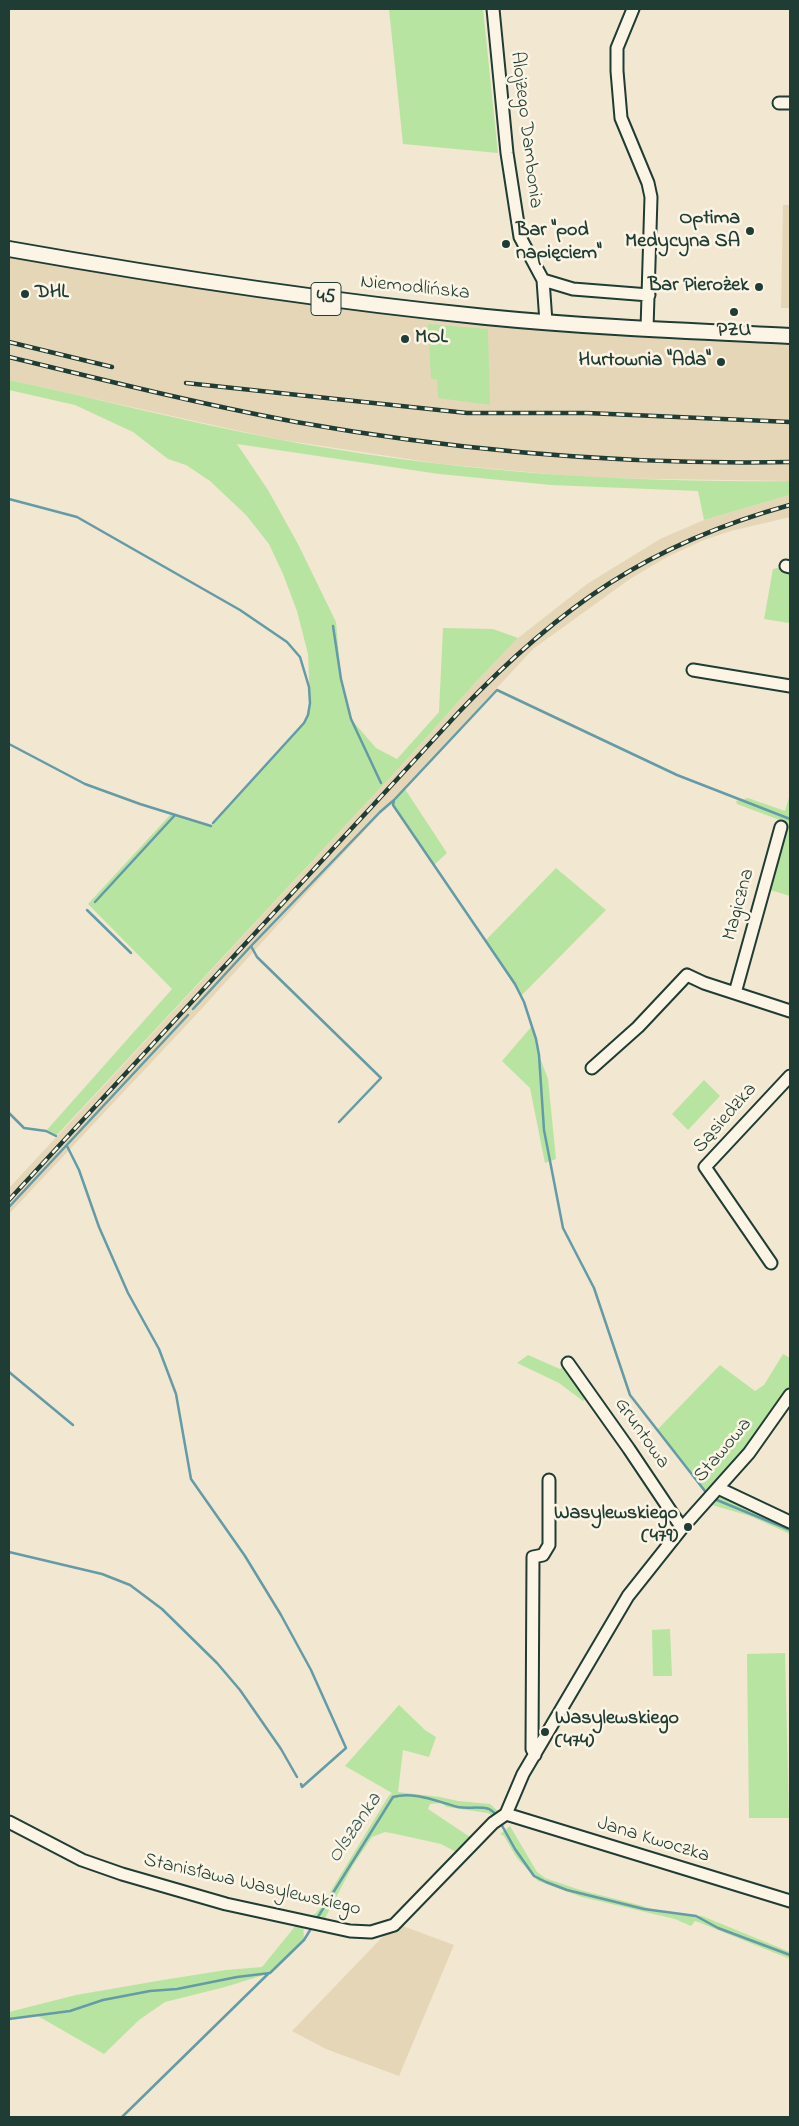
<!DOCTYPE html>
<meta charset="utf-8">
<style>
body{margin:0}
#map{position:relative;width:799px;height:2126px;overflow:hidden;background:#f2e7d1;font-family:"Indie Flower",sans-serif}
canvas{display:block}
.frame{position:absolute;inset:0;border:10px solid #1f3d34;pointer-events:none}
</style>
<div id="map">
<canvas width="799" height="2126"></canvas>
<div class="frame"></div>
</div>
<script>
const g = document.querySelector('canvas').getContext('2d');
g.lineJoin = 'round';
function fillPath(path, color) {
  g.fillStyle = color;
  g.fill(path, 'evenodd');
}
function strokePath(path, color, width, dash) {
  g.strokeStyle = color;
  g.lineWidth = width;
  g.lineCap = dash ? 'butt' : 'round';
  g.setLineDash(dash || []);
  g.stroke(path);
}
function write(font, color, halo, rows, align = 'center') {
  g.font = font + ' "Indie Flower",sans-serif';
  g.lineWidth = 5;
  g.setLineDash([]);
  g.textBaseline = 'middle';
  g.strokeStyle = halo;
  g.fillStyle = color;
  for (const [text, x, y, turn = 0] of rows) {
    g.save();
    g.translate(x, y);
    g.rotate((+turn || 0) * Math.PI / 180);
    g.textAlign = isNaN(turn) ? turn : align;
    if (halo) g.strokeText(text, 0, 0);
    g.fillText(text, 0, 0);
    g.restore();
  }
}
const built = new Path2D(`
 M783 205H790V308H781Z
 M9 249 288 295 790 336V481L593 478 441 464 276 439 9 380Z
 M790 495V517L731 531 704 540 667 557 630 579 533 649 304 896 195 1016 9 1214V1188L399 768 476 682 518 638 587 584 660 539 704 520Z
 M394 1925H400L454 1945 399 2076 326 2049 292 2031Z`);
const green = new Path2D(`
 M389 9H483L498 153 403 144Z
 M428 324 488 329 490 405 438 398 437 379H431Z
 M9 380C98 399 187 422 276 439 446 471 618 483 790 481V495L704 520 698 491 551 485 439 474 237 444 268 490 298 544 336 622 341 679 351 719 376 748 397 759 439 712 443 628 493 629 518 638 476 682 399 768 56 1136 46 1131 172 989 88 904 171 814 211 826 304 723 308 715 310 703 308 654 297 611 283 574 269 544 246 515 210 481 186 465 168 459 133 432 75 405 9 390Z
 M786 566 790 567 789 623 764 619 773 569Z
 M405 789 447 853 434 865 391 803Z
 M790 794V896L767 889 785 822 737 804 736 801 748 798 785 811Z
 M556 868 606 910 521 996 485 941Z
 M532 1026 539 1055 548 1079 556 1159 545 1163 530 1088 502 1061Z
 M704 1080 720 1096 688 1130 672 1114Z
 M783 1354 790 1358V1395L718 1488 790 1524V1534L750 1516 712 1505 718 1489 705 1493 657 1430 720 1365 755 1391 764 1385Z
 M528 1355 560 1369 569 1364 592 1396 583 1401 559 1383 517 1363Z
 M670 1629 672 1676H653L652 1630Z
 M785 1653 789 1818H749L747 1654Z
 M399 1705 425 1730 436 1737 429 1757 403 1750 398 1792 440 1797 458 1801 490 1804 500 1813 494 1817 488 1813 447 1807 441 1803 430 1804 428 1809 476 1841 462 1855 441 1844 396 1834 385 1832 372 1837 353 1865 322 1924 303 1920 304 1940 270 1973 225 1987 165 2002 139 2020 104 2054 36 2015 9 2019V2012L76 1995 163 1980 226 1970 262 1967 301 1919 315 1914 321 1907 388 1797 392 1793 345 1766Z
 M510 1826 537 1872 545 1878 580 1890 643 1906 656 1911 680 1915 702 1916 790 1952V1959L698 1922 695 1921 691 1926 675 1919 582 1897 538 1881 517 1858 504 1836 500 1834Z`);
const stream = new Path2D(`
 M9 499 77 517 240 610 287 642 300 657 309 687 310 703 308 715 304 723 213 823
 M333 626 341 679 351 719 381 783
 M9 744 85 784 140 804 211 826
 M95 902 175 815
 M87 910 131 953
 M193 1009 251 946
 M9 1113 24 1128 46 1131 56 1136
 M339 1122 381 1078 257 957 251 946 380 812 394 800
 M67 1146 79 1170 99 1227 128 1293 159 1349 176 1394 191 1479 245 1556 281 1615 311 1670 346 1748 302 1787 301 1784
 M9 1207 188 1015
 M9 1372 73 1425
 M708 1495 630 1395 594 1288 563 1228 544 1130 539 1055 536 1039 524 1002 515 984 393 805 394 800 497 690 677 775 790 819
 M712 1498 790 1530
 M9 1552 102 1574 130 1585 162 1609 217 1663 240 1690 281 1749 297 1777
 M500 1822 515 1849 534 1876 546 1882 567 1890 644 1909 696 1916 718 1928 790 1955
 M316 1920 393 1797C414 1791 438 1802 458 1807 468 1809 479 1806 489 1809 493 1811 495 1813 497 1817
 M9 2019 70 2011 103 2000 150 1991 177 1989 237 1977 270 1973 304 1940 312 1927
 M122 2117 269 1973`);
const minor = new Path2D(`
 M493 9 507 153 520 237 543 280 546 322
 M633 9 617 48V71L621 118 648 183 651 197 647 329
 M779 103H790
 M543 280 573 289 649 295
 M786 566 790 567
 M693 670 790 686
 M735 993 781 827
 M592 1068 638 1027 687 975 704 983 790 1011
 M771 1263 705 1167 790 1076
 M568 1363 629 1449 682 1528
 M718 1488 790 1522
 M535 1755 532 1749 533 1557 543 1555 549 1545V1480
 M506 1814 790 1901
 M9 1822 82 1860 122 1874 226 1904 350 1931 371 1932 394 1925 493 1823 506 1814 523 1774 628 1596 682 1528 749 1453 790 1395`);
const major = new Path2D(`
 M9 249C167 277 326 301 486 317 587 327 689 331 790 336`);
const rail = new Path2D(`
 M9 342 112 367
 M9 357C104 380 199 404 296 422 459 451 624 465 790 462
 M186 383 467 413H587L790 422
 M9 1200 459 712C559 607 648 544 790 505`);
const markers = [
 [750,231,5,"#1f3d34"],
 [506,244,5,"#1f3d34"],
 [759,287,5,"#1f3d34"],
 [25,294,5,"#1f3d34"],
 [734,312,5,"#1f3d34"],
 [405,339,5,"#1f3d34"],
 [721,362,5,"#1f3d34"],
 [688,1527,5,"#1f3d34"],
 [545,1732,5,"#1f3d34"]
];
const shields = [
 [326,299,30]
];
const shieldNames = [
 ["45",326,299]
];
const streetNames = [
 ["Alojzego Dambonia",525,130,83],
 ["Niemodlińska",415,289,6],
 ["Magiczna",740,905,-75],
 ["Sąsiedzka",726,1119,-49],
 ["Gruntowa",641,1434,55],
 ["Stawowa",724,1451,-50],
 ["Jana Kwoczka",653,1841,17],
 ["Stanisława Wasylewskiego",252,1886,13]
];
const poiNames = [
 ["Optima",740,220],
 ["Medycyna SA",740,243],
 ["Bar \"pod",516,232,"left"],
 ["napięciem\"",516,255,"left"],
 ["Bar Pierożek",749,287],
 ["DHL",35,294,"left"],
 ["PZU",734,332,"center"],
 ["MOL",415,339,"left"],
 ["Hurtownia \"Ada\"",711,362],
 ["Wasylewskiego",678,1515],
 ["(479)",678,1538],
 ["Wasylewskiego",555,1720,"left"],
 ["(474)",555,1743,"left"]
];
const waterNames = [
 ["Olszanka",356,1829,-56]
];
fillPath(built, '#e6d6b8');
fillPath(green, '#b8e4a2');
strokePath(stream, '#639ba6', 2.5);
strokePath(minor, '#1f3d34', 15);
strokePath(major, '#1f3d34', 18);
strokePath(minor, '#fcf5e5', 11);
strokePath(major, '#fcf5e5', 14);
strokePath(rail, '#1f3d34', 4.5);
strokePath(rail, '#fcf5e5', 2.5, [8]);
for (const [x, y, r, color] of markers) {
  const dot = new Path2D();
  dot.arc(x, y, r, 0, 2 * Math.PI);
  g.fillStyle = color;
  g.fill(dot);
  strokePath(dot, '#fcf5e5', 2);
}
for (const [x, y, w] of shields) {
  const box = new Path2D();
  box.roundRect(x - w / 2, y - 16.5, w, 33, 4);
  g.fillStyle = '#fcf5e5';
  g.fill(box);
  strokePath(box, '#1f3d34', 1);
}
write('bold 19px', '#1f3d34', null, shieldNames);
write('20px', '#1f3d34', '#fcf5e5', streetNames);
write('bold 20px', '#1f3d34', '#fcf5e5', poiNames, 'right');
write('italic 21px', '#365c5a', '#fcf5e5', waterNames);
</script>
